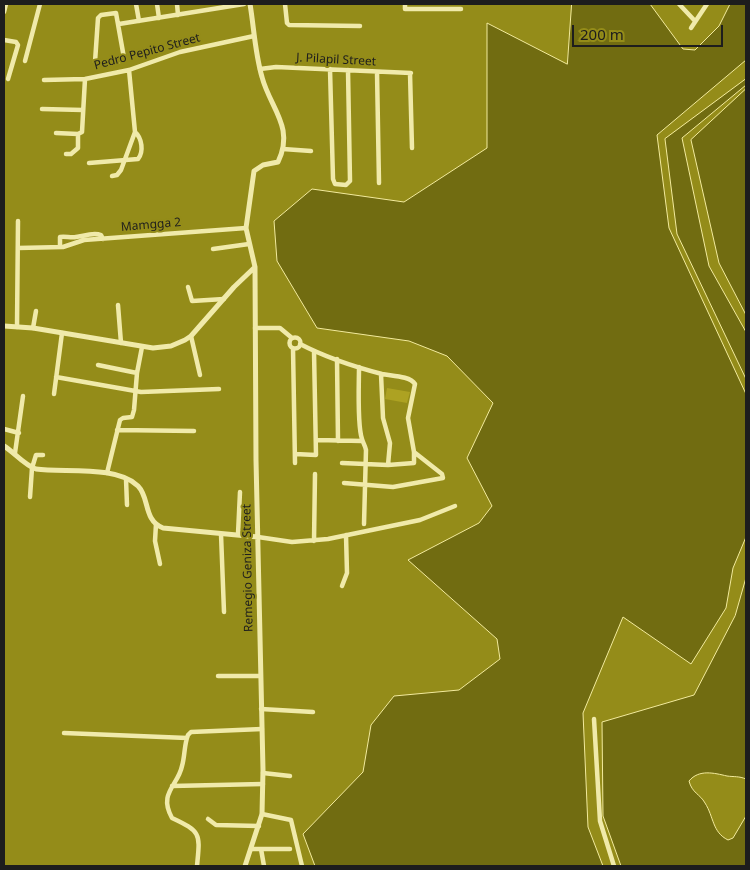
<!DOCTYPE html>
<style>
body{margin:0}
#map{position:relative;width:750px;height:870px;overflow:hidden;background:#948c19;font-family:"Noto Sans",sans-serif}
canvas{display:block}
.frame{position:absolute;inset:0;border:5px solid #1d1d1d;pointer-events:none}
.scale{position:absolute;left:572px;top:25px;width:151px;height:22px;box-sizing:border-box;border:2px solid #1d1d1d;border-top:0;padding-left:6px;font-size:15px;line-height:18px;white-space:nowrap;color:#1d1d1d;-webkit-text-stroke:4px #948c19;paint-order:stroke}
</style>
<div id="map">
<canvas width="750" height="870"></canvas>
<div class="frame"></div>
<div class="scale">200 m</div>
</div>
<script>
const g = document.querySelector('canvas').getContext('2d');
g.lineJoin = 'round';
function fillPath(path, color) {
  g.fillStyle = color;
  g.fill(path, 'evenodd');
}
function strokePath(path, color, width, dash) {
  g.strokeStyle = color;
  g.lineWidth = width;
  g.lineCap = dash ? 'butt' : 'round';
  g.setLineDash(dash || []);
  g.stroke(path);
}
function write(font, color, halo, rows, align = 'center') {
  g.font = font + ' "Noto Sans",sans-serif';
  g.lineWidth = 4;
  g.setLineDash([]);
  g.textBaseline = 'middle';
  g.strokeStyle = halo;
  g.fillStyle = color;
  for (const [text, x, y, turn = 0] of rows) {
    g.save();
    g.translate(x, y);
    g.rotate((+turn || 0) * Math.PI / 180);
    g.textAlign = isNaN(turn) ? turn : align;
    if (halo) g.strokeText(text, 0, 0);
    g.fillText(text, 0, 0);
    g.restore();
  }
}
const green = new Path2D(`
 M387 388 410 392 407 403 385 399Z`);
const water = new Path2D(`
 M572 4H650L683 49 695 50 719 26 730 4H746V60L657 135 669 228 746 394V537L733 568 726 608 691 664 623 617 583 713 588 827 603 866H315L303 834 363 772 371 725 394 696 459 690 500 659 497 639 408 560 479 523 492 506 467 458 493 403 447 356 409 341 317 328 277 261 274 221 312 189 404 202 487 148V23L567 64Z
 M746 79V85L682 138 709 266 746 332V379L677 234 665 139Z
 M746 89V315L719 263 691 140Z
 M746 578V779C739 776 734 777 727 776 714 773 699 769 689 781 692 793 700 794 705 803 714 817 712 832 728 840L733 838 746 816V866H621L603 816 602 722 694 695 735 616Z`);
const minor = new Path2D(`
 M136 4 139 21
 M157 4 159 18
 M177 4 178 15
 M285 4 287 23 289 25 360 26
 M405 4V9H461
 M679 4 695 21
 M4 12 6 4
 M116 13 124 58 118 62 98 64 95 62 98 18 101 15Z
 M119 24 244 4
 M691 28 707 4
 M4 40 16 42 18 45 8 79
 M25 61 40 4
 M260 69 276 67 411 73
 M330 69 333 179 335 184 346 185 350 181 348 70
 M377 72 379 183
 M410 73 412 148
 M44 80 85 79 129 70 180 52 254 36
 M42 109 83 110
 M56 133 78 134 82 132 85 79
 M283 149 311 151
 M66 154H71L78 148V134
 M89 163 138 159C144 152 142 138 135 132
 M112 176 117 175 121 170 135 132 129 70
 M60 247V237C65 236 71 238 76 237 84 236 93 232 101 235L103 239
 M18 248 63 247 84 240 246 228
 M213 249 249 244
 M188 287 192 301 224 299
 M118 305 121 343
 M17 327 18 221
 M33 328 36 311
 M255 328H280L292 338
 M191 336 200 375
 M289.5 343a5.5 5.5 0 1 1 11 0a5.5 5.5 0 1 1-11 0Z
 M300 344C325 357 355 367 382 374 392 376 410 376 415 384L408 418 414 452V463L388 465 342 463
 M293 348 295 463
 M337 359 338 441
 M98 365 137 373
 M359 367C359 384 357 425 362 439 363 443 365 445 366 450L364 524
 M381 374 383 418 390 443 388 465
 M56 377 141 392 219 389
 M54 394 62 333
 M4 429 19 433
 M117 430 194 431
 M317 440 362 441
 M15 453 23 396
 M295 454 316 455 314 351
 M107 473 120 420 123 418 132 417 134 410 137 373 142 347
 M126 479 127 505
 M344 483 393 487 443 478 442 474 414 452
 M30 497 32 468 36 455H43
 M156 524 155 541 160 564
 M221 534 224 612
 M238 534 240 492
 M258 537 292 542 328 539 420 520 455 506
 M314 541 315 474
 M342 586 347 573 346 535
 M218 676H260
 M261 709 313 712
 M594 719 600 821 614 866
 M64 733 187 738
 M263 773 290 776
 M172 786 263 784
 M262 814 291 820 302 866
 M208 819 216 825 259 826
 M251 849H290
 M261 849 264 866
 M197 866C200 834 202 832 172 818 158 793 178 786 182 766 185 756 184 745 188 735L191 732 262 729`);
const tertiary = new Path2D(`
 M4 326 33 328 153 348 171 346 185 340 191 336 234 287 255 267
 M4 446C14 452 24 465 36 469 64 473 117 465 138 486 150 498 143 520 163 528L258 537
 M245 866 262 814 263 770 256 460 255 267 246 228 254 171 263 165 278 162C295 127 270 108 262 77 255 53 254 28 250 4`);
const streetNames = [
 ["Pedro Pepito Street",147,52,-15],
 ["J. Pilapil Street",336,60,3],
 ["Mamgga 2",151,225,-5],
 ["Remegio Geniza Street",248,568,-91]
];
fillPath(green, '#ada222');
fillPath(water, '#716c11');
strokePath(water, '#f2ea9d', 1);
strokePath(minor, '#f0eaaa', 4.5);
strokePath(tertiary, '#f0eaaa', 5);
write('12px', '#1d1d1d', '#948c19', streetNames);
</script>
